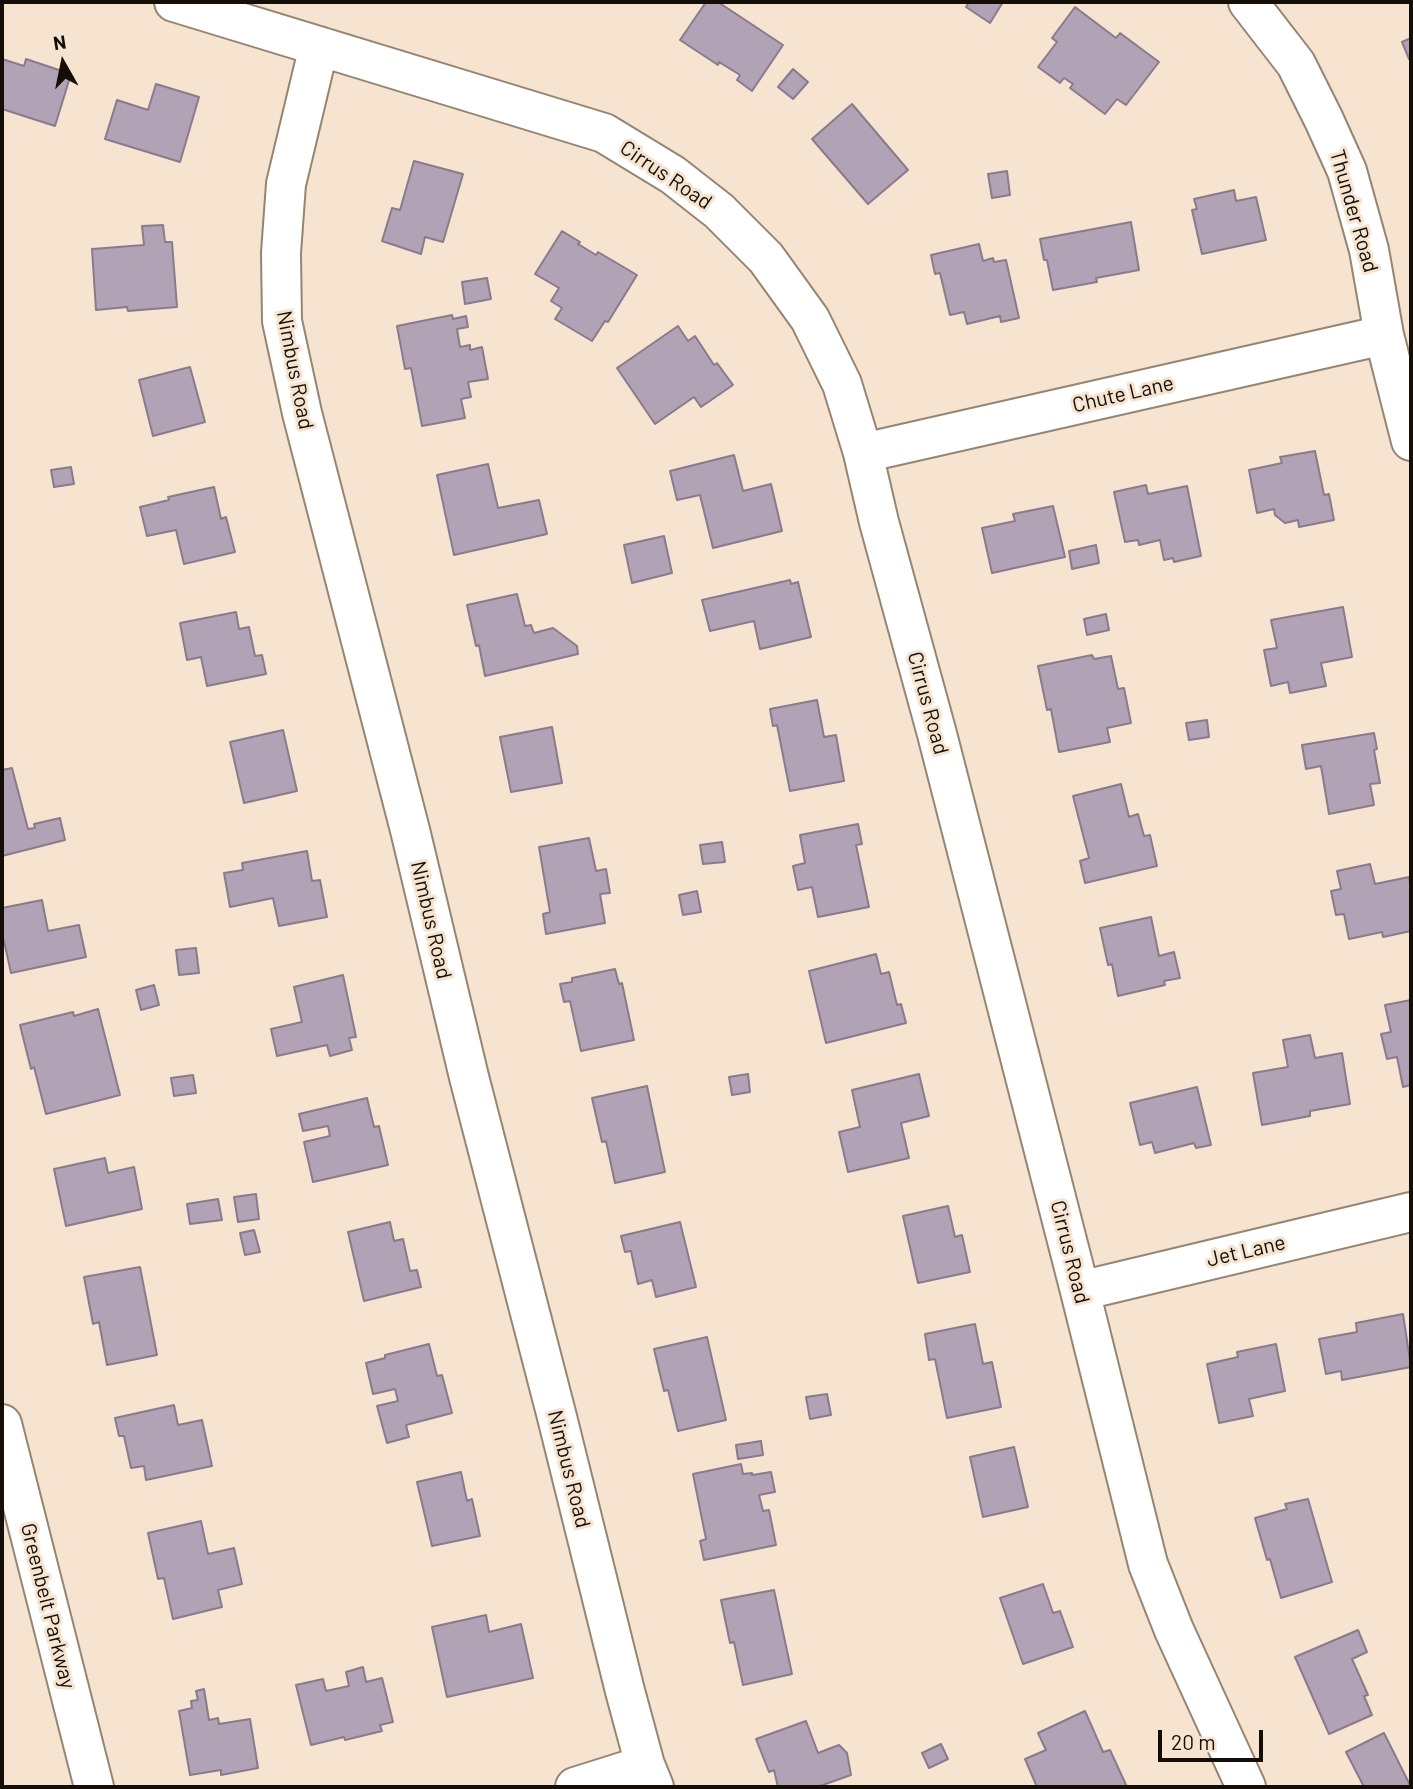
<!DOCTYPE html>
<style>
body{margin:0}
#map{position:relative;width:1413px;height:1789px;overflow:hidden;background:#f6e4d0;font-family:Barlow,sans-serif}
canvas{display:block}
.frame{position:absolute;inset:0;border:4px solid #140e07;pointer-events:none}
.north{position:absolute;left:28px;top:28px;width:70px;height:70px;-webkit-text-stroke:5px #f6e4d0;paint-order:stroke;rotate:351deg;font-size:19px;font-weight:700;line-height:28px;text-align:center;color:#140e07}
.north::after{content:'';display:block;margin:auto;width:24px;height:32px;background:#140e07;clip-path:polygon(50% 0,100% 100%,50% 72%,0 100%)}
.scale{position:absolute;left:1158px;top:1730px;width:105px;height:32px;box-sizing:border-box;border:4px solid #140e07;border-top:0;padding-left:9px;font-size:21px;line-height:24px;white-space:nowrap;color:#140e07;-webkit-text-stroke:5px #f6e4d0;paint-order:stroke}
</style>
<div id="map">
<canvas width="1413" height="1789"></canvas>
<div class="frame"></div>
<div class="north">N</div>
<div class="scale">20 m</div>
</div>
<script>
const g = document.querySelector('canvas').getContext('2d');
g.lineJoin = 'round';
function fillPath(path, color) {
  g.fillStyle = color;
  g.fill(path, 'evenodd');
}
function strokePath(path, color, width, dash) {
  g.strokeStyle = color;
  g.lineWidth = width;
  g.lineCap = dash ? 'butt' : 'round';
  g.setLineDash(dash || []);
  g.stroke(path);
}
function write(font, color, halo, rows, align = 'center') {
  g.font = font + ' Barlow,sans-serif';
  g.lineWidth = 6;
  g.setLineDash([]);
  g.textBaseline = 'middle';
  g.strokeStyle = halo;
  g.fillStyle = color;
  for (const [text, x, y, turn = 0] of rows) {
    g.save();
    g.translate(x, y);
    g.rotate((+turn || 0) * Math.PI / 180);
    g.textAlign = isNaN(turn) ? turn : align;
    if (halo) g.strokeText(text, 0, 0);
    g.fillText(text, 0, 0);
    g.restore();
  }
}
const building = new Path2D(`
 M706 2H718L783 45 752 91 737 80 740 75 719 62 718 65 680 40Z
 M969 2H1003L990 23 966 7Z
 M1075 7 1116 38 1120 33 1159 62 1126 105 1117 99 1105 114 1070 88 1073 84 1064 78 1060 83 1038 67 1057 42 1052 38Z
 M1411 38V58L1409 59 1402 42Z
 M2 59 24 66 26 59 71 74 55 126 2 109Z
 M793 69 808 82 793 99 778 87Z
 M156 84 199 97 180 162 105 139 117 100 148 110Z
 M852 104 908 170 868 204 812 139Z
 M414 161 463 174 443 242 425 237 421 254 382 241 392 208 400 210Z
 M1007 171 1010 195 992 198 988 174Z
 M1234 190 1236 201 1256 197 1266 240 1202 254 1192 210 1197 209 1194 199Z
 M1131 222 1139 270 1096 278 1097 282 1053 290 1047 260H1044L1040 239Z
 M163 225 165 242H172L177 307 128 311 127 307 96 310 92 249 144 245 142 226Z
 M562 231 580 242 578 244 596 255 598 252 637 275 608 322 605 321 592 341 555 319 562 308 551 301 559 288 535 274Z
 M979 244 983 261 993 258 994 262 1006 260 1019 318 1001 322 1000 316 967 324 964 312 950 315 940 273 935 274 931 255Z
 M487 278 491 299 465 304 462 282Z
 M452 315 453 319 466 316 468 327 457 329 460 347 470 345V350L482 347 488 379 468 382 471 397 461 399 465 418 422 426 411 368 405 369 397 326Z
 M678 326 688 341 695 336 714 365 717 363 733 385 701 407 694 397 655 424 617 368Z
 M190 367 205 422 153 436 139 380Z
 M1315 451 1324 495 1329 494 1334 520 1299 527 1298 520 1285 523 1275 515 1274 509 1257 513 1249 470 1282 463 1280 457Z
 M734 455 743 491 771 484 782 531 713 548 700 495 677 500 670 471Z
 M488 464 498 508 539 500 547 534 454 555 437 475Z
 M71 467 74 484 54 487 51 470Z
 M1146 485 1148 494 1187 486 1201 556 1174 562 1173 558 1164 560 1160 540 1139 545 1138 540 1125 542 1114 492Z
 M214 487 221 519 226 517 235 552 184 564 176 530 147 536 140 507 169 500 168 497Z
 M1053 506 1065 557 992 573 982 528 1015 521 1013 514Z
 M664 536 672 573 632 583 624 545Z
 M1096 545 1099 563 1072 569 1069 551Z
 M790 580 791 584 798 582 811 637 760 649 754 621 710 631 702 600Z
 M517 594 525 626 531 625 534 633 553 628 577 646 578 654 485 676 479 645 476 646 467 605Z
 M1343 607 1352 657 1321 663 1326 686 1290 693 1288 682 1271 686 1264 650 1277 648 1271 620Z
 M236 612 239 629 249 627 255 656 262 655 266 674 207 686 201 657 187 660 180 623Z
 M1106 614 1109 630 1087 635 1084 619Z
 M1092 655 1094 659 1111 656 1118 689 1124 688 1131 723 1107 728 1110 742 1059 752 1051 709 1047 710 1038 666Z
 M817 700 824 737 836 735 844 781 790 791 777 725 773 726 770 709Z
 M1207 720 1209 737 1189 740 1186 723Z
 M552 727 562 783 511 792 500 737Z
 M283 730 297 791 244 803 230 742Z
 M1374 733 1377 749 1374 750 1380 783 1370 784 1374 805 1329 814 1321 766 1306 769 1302 745Z
 M12 768 28 829 35 828 34 824 60 818 65 840 2 856V770Z
 M1121 784 1129 817 1138 814 1144 836 1150 835 1157 866 1085 883 1080 861 1089 858 1073 796Z
 M858 824 862 844 856 845 869 907 818 917 812 887 798 890 793 866 805 863 800 835Z
 M589 838 596 871 606 869 610 893 600 894 605 923 546 934 543 914 550 912 539 847Z
 M722 842 725 862 703 864 700 845Z
 M307 851 312 881 320 880 327 917 279 926 273 898 230 907 224 873 243 870 242 863Z
 M1370 864 1375 884 1409 877 1411 889V931L1383 937 1382 932 1349 939 1344 914 1336 915 1331 891 1341 889 1337 871Z
 M697 891 701 912 683 915 679 895Z
 M42 900 48 931 79 925 86 957 11 973 4 941 2 942V908Z
 M1151 917 1159 956 1174 952 1180 978 1164 981 1165 985 1118 996 1112 964 1108 965 1100 928Z
 M196 948 199 973 179 975 176 950Z
 M876 954 881 974 889 972 897 1005 901 1004 906 1023 826 1043 809 971Z
 M615 969 619 984 622 983 634 1040 581 1051 570 1001 564 1002 560 984 572 982V978Z
 M343 975 356 1037 349 1038 352 1050 330 1056 327 1045 277 1056 271 1029 302 1022 294 987Z
 M154 985 159 1005 141 1010 136 990Z
 M1411 1000V1085L1403 1087 1397 1057 1387 1059 1381 1034 1391 1032 1385 1005Z
 M98 1009 120 1095 46 1114 34 1067 31 1069 20 1025 73 1012 74 1016Z
 M1310 1035 1315 1058 1342 1053 1350 1104 1310 1111V1116L1262 1125 1253 1073 1288 1067 1283 1040Z
 M748 1074 750 1092 732 1095 729 1077Z
 M919 1074 929 1116 901 1123 909 1158 848 1172 839 1132 860 1127 852 1090Z
 M193 1075 196 1093 174 1096 171 1078Z
 M647 1086 665 1172 615 1183 606 1141 602 1142 592 1098Z
 M1197 1087 1211 1145 1196 1148 1194 1143 1155 1153 1152 1142 1140 1145 1130 1103Z
 M367 1098 374 1127 379 1126 388 1165 313 1182 304 1142 330 1136 328 1126 303 1131 299 1114Z
 M105 1158 108 1173 134 1167 142 1209 66 1226 54 1169Z
 M256 1194 259 1219 238 1222 234 1197Z
 M218 1199 222 1220 190 1224 187 1204Z
 M948 1206 955 1237 962 1235 970 1272 918 1283 903 1216Z
 M390 1222 394 1241 403 1239 410 1271 417 1270 421 1287 364 1301 348 1232Z
 M680 1222 696 1287 656 1297 652 1280 638 1284 631 1251 625 1252 621 1236Z
 M254 1230 260 1252 245 1255 240 1233Z
 M140 1267 157 1355 107 1365 99 1322 93 1324 84 1277Z
 M1403 1314 1411 1367 1342 1380 1341 1371 1326 1374 1319 1339 1357 1332 1356 1323Z
 M975 1324 983 1364 992 1362 1001 1407 947 1418 935 1359 929 1360 925 1334Z
 M707 1337 726 1420 678 1431 668 1390 664 1391 654 1349Z
 M429 1344 437 1376 442 1375 452 1413 406 1425 409 1437 387 1443 377 1406 398 1401 395 1389 373 1394 366 1363 385 1358V1355Z
 M1276 1344 1285 1391 1249 1399 1253 1416 1219 1423 1207 1364 1238 1357 1237 1352Z
 M827 1394 831 1415 810 1419 806 1397Z
 M174 1405 178 1425 202 1420 212 1466 146 1480 144 1466 131 1468 124 1436H119L115 1418Z
 M761 1441 763 1455 738 1459 736 1445Z
 M1014 1447 1028 1507 983 1517 970 1457Z
 M741 1464 743 1474 752 1473V1475L771 1472 775 1492 759 1495 763 1511 769 1510 776 1545 704 1560 700 1541 706 1539 693 1474Z
 M461 1472 467 1501 472 1499 480 1536 432 1546 417 1482Z
 M1308 1499 1332 1582 1281 1598 1270 1559 1267 1560 1255 1518 1287 1509 1285 1504Z
 M201 1521 208 1554 234 1548 242 1584 218 1590 222 1607 173 1619 164 1578 158 1579 148 1533Z
 M1043 1584 1053 1613 1060 1611 1073 1647 1023 1664 1000 1598Z
 M774 1590 792 1674 743 1685 734 1642 730 1643 721 1600Z
 M486 1615 489 1632 521 1624 533 1678 447 1697 432 1627Z
 M1358 1630 1367 1652 1352 1659 1368 1695 1364 1696 1372 1715 1329 1734 1295 1657Z
 M363 1667 366 1682 382 1678 393 1722 380 1725 382 1731 345 1740 344 1737 311 1745 296 1685 323 1679 326 1691 349 1686 346 1672Z
 M204 1689 209 1720 218 1718 219 1724 250 1719 258 1768 221 1775V1770L190 1775 179 1711 192 1708 191 1701 198 1700 196 1691Z
 M1085 1711 1103 1752 1110 1750 1127 1787H1037L1025 1759 1046 1750 1038 1733Z
 M806 1721 818 1753 839 1745 847 1753 851 1775 817 1787H778L774 1770 769 1772 756 1739Z
 M1384 1733 1411 1787H1364L1346 1752Z
 M941 1744 948 1759 929 1768 922 1753Z`);
const minor = new Path2D(`
 M174 2 604 133 673 175 719 211 766 258 810 319 842 384 863 453 879 522 937 734 1080 1291 1148 1564 1174 1630 1246 1787
 M1248 2 1296 64 1324 120 1347 171 1369 250 1384 335 1411 441
 M319 46 286 184 281 253 282 321 302 413 410 830 469 1077 557 1417 625 1691 645 1765 654 1787
 M863 453 1384 335
 M1080 1291 1411 1212
 M2 1424 94 1787
 M575 1787 645 1765`);
const streetNames = [
 ["Cirrus Road",666,175,34],
 ["Thunder Road",1354,211,74],
 ["Nimbus Road",295,370,79],
 ["Chute Lane",1123,394,-13],
 ["Cirrus Road",928,703,75],
 ["Nimbus Road",431,920,77],
 ["Jet Lane",1246,1251,-13],
 ["Cirrus Road",1070,1252,76],
 ["Nimbus Road",569,1469,76],
 ["Greenbelt Parkway",48,1606,76]
];
fillPath(building, '#b1a2b6');
strokePath(building, '#897a8d', 2);
strokePath(minor, '#958572', 42);
strokePath(minor, '#fff', 38);
write('21px', '#140e07', '#f6e4d0', streetNames);
</script>
